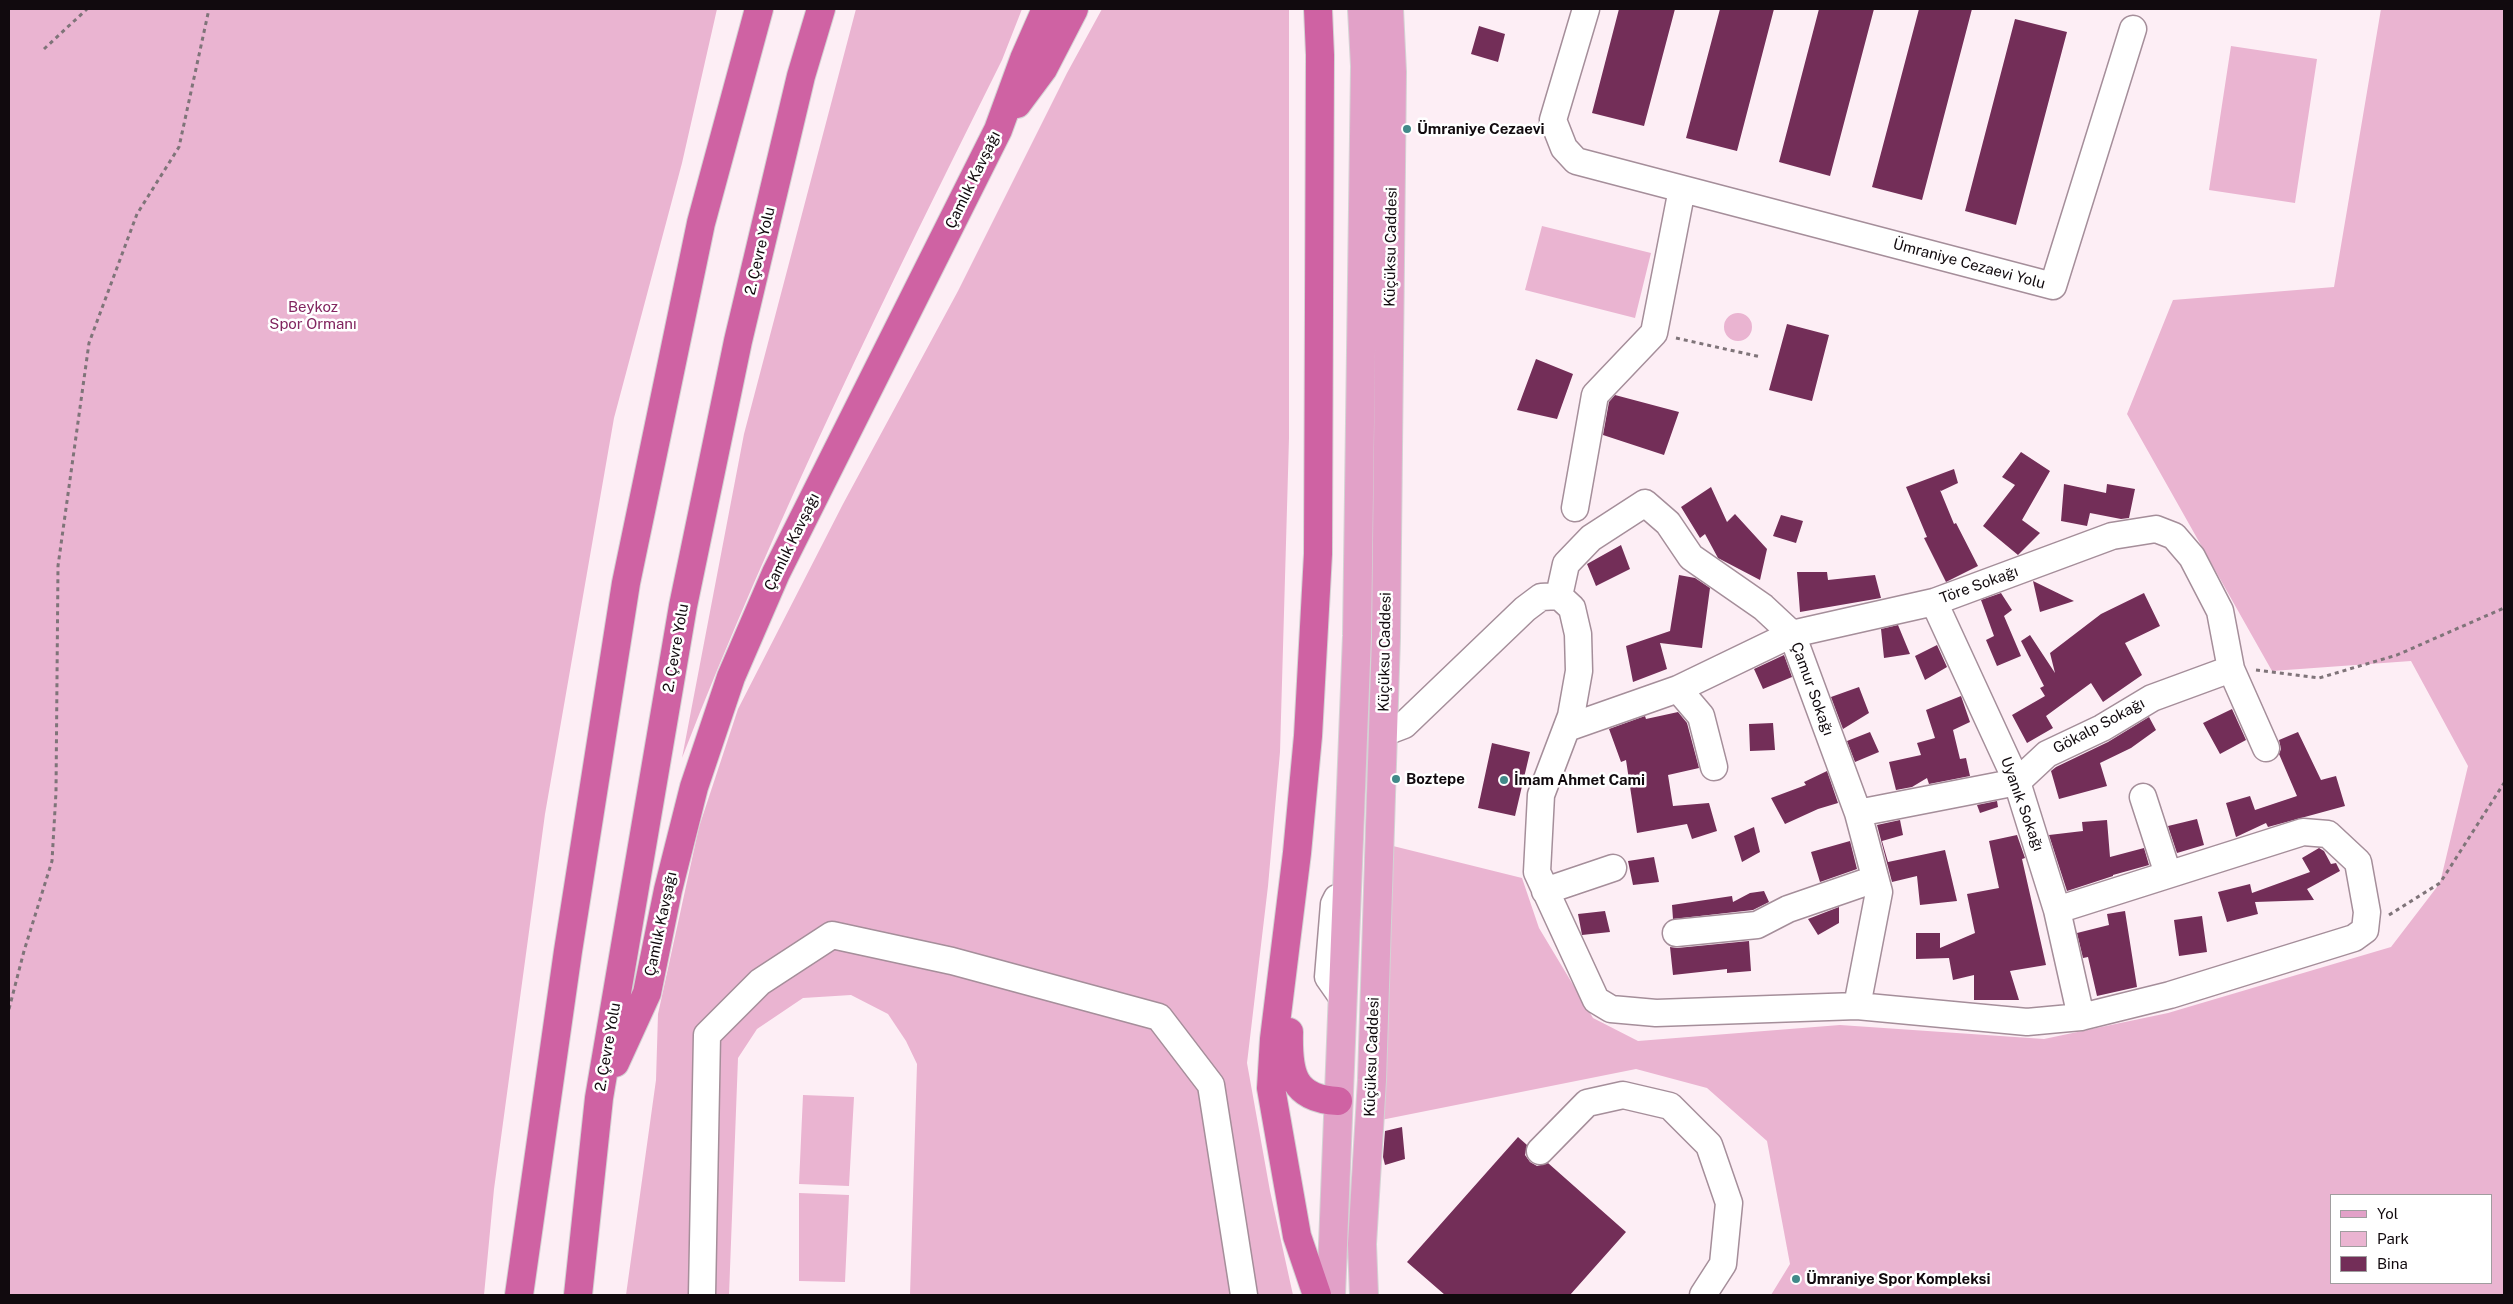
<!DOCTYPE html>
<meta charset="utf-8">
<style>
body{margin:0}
#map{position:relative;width:2513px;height:1304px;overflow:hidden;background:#fdeef5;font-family:"Public Sans",sans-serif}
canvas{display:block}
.frame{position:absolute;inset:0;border:10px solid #110a0e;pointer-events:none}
.legend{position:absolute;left:2330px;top:1194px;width:162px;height:90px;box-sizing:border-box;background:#fff;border:1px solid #a09d9f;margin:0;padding:6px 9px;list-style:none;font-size:15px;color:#110a0e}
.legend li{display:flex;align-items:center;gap:10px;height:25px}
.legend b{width:25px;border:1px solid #a09d9f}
</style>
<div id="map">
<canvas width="2513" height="1304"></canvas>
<div class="frame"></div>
<ul class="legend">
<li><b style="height:6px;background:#e2a1c8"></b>Yol</li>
<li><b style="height:14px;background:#eab4d1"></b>Park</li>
<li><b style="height:14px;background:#732e58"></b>Bina</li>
</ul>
</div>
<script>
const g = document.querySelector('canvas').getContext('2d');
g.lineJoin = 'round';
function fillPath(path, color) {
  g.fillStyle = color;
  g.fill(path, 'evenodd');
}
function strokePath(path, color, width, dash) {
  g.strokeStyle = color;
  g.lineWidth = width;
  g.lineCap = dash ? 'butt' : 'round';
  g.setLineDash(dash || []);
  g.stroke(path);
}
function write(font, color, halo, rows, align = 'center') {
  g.font = font + ' "Public Sans",sans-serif';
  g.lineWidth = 5;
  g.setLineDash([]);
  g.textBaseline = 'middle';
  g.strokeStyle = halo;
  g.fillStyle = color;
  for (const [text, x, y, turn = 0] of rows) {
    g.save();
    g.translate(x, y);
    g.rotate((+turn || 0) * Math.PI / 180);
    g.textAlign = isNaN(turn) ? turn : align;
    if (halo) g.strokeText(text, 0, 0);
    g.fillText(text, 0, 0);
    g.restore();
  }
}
const green = new Path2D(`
 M9 9H717L682 163 614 418 545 814 494 1189 484 1295H9Z
 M856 9H1022L1002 60C888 289 775 519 682 758L744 434Z
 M1102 9H1289V438L1280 752 1268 886 1247 1063 1270 1191 1293 1295H910L917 1064 906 1041 888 1014 851 995 803 998 757 1029 738 1058 729 1295H626L656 1080 658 1014 699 827 738 709 843 504 958 291 1067 73Z
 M2381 9H2504V1295H1771L1790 1264 1767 1141 1707 1088 1636 1069 1381 1120 1393 846 1522 878 1539 928 1593 1018 1638 1041 1840 1025 2044 1039 2168 1013 2391 947 2440 883 2468 766 2411 661 2272 671 2127 414 2173 300 2334 287ZM2332 1195H2492V1283H2332Z
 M2231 46 2317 59 2295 203 2209 190Z
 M1542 226 1651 253 1635 318 1525 290Z
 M1724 327a14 14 0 1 1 28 0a14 14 0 1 1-28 0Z
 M803 1095 854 1097 849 1186 799 1184Z
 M799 1193 849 1195 845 1282 799 1281Z`);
const building = new Path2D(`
 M1619 9H1675L1644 126 1592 113Z
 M1720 9H1774L1737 151 1686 138Z
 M1819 9H1874L1830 176 1779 162Z
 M1919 9H1972L1922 200 1872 187Z
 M2015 19 2067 32 2016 225 1965 211Z
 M1479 26 1505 34 1498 62 1471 54Z
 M1787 324 1829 335 1812 401 1769 390Z
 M1536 359 1573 374 1557 419 1517 410Z
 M1615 395 1679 412 1664 455 1603 435 1609 402Z
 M2021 452 2050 471 2022 520 2040 533 2018 555 1983 526 2015 485 2002 477Z
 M1954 469 1958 483 1941 491 1940 490 1954 524 1956 523 1978 566 1946 582 1924 538 1927 537 1906 487Z
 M2064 484 2106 493 2107 484 2135 489 2129 518 2121 519 2090 513 2087 526 2061 521Z
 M1711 487 1727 522 1735 514 1767 549 1760 580 1718 558 1705 534 1700 538 1681 507Z
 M1781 515 1803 521 1796 543 1773 536Z
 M1621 545 1630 569 1596 586 1587 564Z
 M1797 572H1827L1828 580 1875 575 1881 598 1800 612Z
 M1679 575 1695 578 1710 588 1702 648 1660 643 1667 669 1633 682 1626 646 1670 631Z
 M2033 581 2074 601 2040 612Z
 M2001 593 2012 610 2004 616 2021 656 1997 666 1986 640 1994 636 1981 600Z
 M2144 593 2160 626 2125 643 2142 675 2103 702 2091 683 2046 716 2053 728 2027 743 2012 715 2045 696 2040 688 2044 686 2021 641 2030 635 2055 673 2050 653 2101 614Z
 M1898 625 1910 654 1884 658 1881 629Z
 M1937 645 1947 667 1925 680 1915 656Z
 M1784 655 1792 677 1763 689 1754 669Z
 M1859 687 1869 713 1843 729 1831 697Z
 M1961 696 1970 722 1953 730 1960 759 1966 758 1970 776 1929 784 1927 778 1912 787 1896 790 1889 762 1921 755 1917 743 1935 738 1926 710Z
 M2232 709 2246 740 2220 754 2203 723Z
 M1678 712 1687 723 1699 768 1668 775 1673 806 1709 803 1717 831 1692 839 1687 824 1637 833 1626 760 1621 762 1609 729 1645 716 1646 719Z
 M2149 717 2156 730 2131 748 2100 763 2107 786 2059 799 2051 771 2056 767 2108 742Z
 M1773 723 1775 750 1750 751 1749 724Z
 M1870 732 1879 752 1855 762 1847 741Z
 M2298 732 2321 780 2336 776 2345 806 2268 827 2266 823 2236 837 2226 803 2250 796 2255 810 2297 796 2279 754 2281 749 2279 740Z
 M1492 743 1530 752 1515 816 1478 808Z
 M1827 771 1838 803 1818 809 1785 824 1771 798 1806 785 1804 782Z
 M1997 801 1998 807 1980 813 1977 805Z
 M2197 819 2204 845 2177 853 2168 826Z
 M1900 820 1903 835 1882 841 1888 862 1945 850 1957 901 1920 905 1917 876 1892 882 1877 825Z
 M2107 820 2110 857 2144 848 2149 865 2113 875V876L2067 891 2049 835 2083 831 2082 822Z
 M1754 827 1760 852 1742 862 1734 836Z
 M2017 835 2025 858 2022 859 2046 965 2010 971 2019 1000H1974V975L1953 980 1949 958 1916 959V933H1940V948L1975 933 1967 894 1999 888 1989 841Z
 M1850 841 1857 869 1820 882 1811 852Z
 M2319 848 2324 851 2331 864 2336 863 2340 871 2307 889 2314 900 2255 902 2258 914 2227 922 2218 892 2250 884 2252 893 2310 872 2302 858Z
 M1654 857 1659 882 1633 885 1628 861Z
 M1764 891 1769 902 1753 910 1673 919 1672 905 1732 896 1733 902 1750 893Z
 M1839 907V923L1818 935 1808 919Z
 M1605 911 1610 932 1582 935 1578 914Z
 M2125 911 2137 987 2097 996 2088 957 2083 958 2077 933 2109 925 2107 914Z
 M2202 916 2207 952 2179 956 2174 920Z
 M1749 941 1751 971 1727 973V969L1673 975 1670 947 1677 948Z
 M1402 1127 1405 1159 1385 1165 1383 1157 1385 1131Z
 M1518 1137 1527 1145 1525 1155 1530 1162 1537 1166 1548 1163 1626 1232 1570 1295H1445L1407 1262Z`);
const path = new Path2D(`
 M44 49 87 9
 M1676 338 1761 357
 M2256 670 2319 678 2397 655 2504 608
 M2389 915 2440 883 2504 783
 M9 1009 24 951 52 861 56 792 58 566 89 343 137 214 179 147 209 9`);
const minor = new Path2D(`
 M1586 9 1553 120 1564 148 1576 161 2053 286 2133 29
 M1575 508 1595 395 1654 333 1682 189
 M1559 596 1566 564 1591 538 1645 503 1668 523 1691 557 1763 607 1792 634 1858 813 1879 892 1857 1006
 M1934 602 2017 782 2057 910 2081 1017
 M1678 689 1701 716 1714 767
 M1567 728 1678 689 1792 634 1934 602 2112 536 2156 529 2174 536 2192 557 2220 611 2231 669 2266 748
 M1383 733 1404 725 1525 609 1541 597 1559 596 1572 608 1578 634 1579 671 1571 716 1541 795 1537 872 1596 1000 1611 1009 1656 1013 1857 1006 2027 1022 2081 1017 2170 995 2354 938 2365 930 2367 912 2358 862 2328 834 2303 832 2057 910
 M2143 797 2168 874
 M1858 813 2017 782 2047 754 2102 728 2152 698 2231 669
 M1545 891 1613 868
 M1337 898 1334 904 1328 977 1342 997
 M1676 933 1757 925 1788 909 1875 879
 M1540 1151 1587 1103 1623 1095 1670 1106 1709 1145 1729 1203 1723 1264 1703 1295
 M702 1295 707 1035 760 982 832 935 952 961 1159 1017 1211 1085 1244 1295`);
const major = new Path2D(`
 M1331 1295 1357 636 1365 66 1362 9
 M1364 1295 1362 1244 1372 1080 1386 637 1392 72 1389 9`);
const highway = new Path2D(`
 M1017 104 1043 69 1074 9
 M1289 1032C1288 1072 1292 1099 1338 1101
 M615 1063 647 993 668 890 694 787 731 677 776 573 998 130 1024 59 1046 9
 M519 1295 568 951 626 583 701 223 759 9
 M578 1295 599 1098 683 606 738 341 801 76 821 9
 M1317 1295 1297 1236 1271 1088 1274 1039 1297 853 1308 736 1318 554 1320 55 1318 9`);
const markers = [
 [1407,129,5,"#418989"],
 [1396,779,5,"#418989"],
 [1504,780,5,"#418989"],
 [1796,1279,5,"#418989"]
];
const poiNames = [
 ["Ümraniye Cezaevi",1417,129],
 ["Boztepe",1406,779],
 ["İmam Ahmet Cami",1514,780],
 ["Ümraniye Spor Kompleksi",1806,1279]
];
const streetNames = [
 ["Çamlık Kavşağı",973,180,-64],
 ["Küçüksu Caddesi",1391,247,-89],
 ["2. Çevre Yolu",760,251,-77],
 ["Ümraniye Cezaevi Yolu",1969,264,15],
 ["Çamlık Kavşağı",792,542,-64],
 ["Töre Sokağı",1979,585,-20],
 ["2. Çevre Yolu",676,648,-80],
 ["Küçüksu Caddesi",1385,652,-89],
 ["Çamur Sokağı",1812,689,70],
 ["Gökalp Sokağı",2099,726,-28],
 ["Uyanık Sokağı",2022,804,70],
 ["Çamlık Kavşağı",661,924,-78],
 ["2. Çevre Yolu",608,1047,-80],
 ["Küçüksu Caddesi",1372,1057,-88]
];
const parkNames = [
 ["Beykoz",313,307],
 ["Spor Ormanı",313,324]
];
fillPath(green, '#eab4d1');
fillPath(building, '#732e58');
strokePath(minor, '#a58e9a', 29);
strokePath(major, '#d4d3d4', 30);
strokePath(highway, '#d4d3d4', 30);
strokePath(path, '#7f7479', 3, [4, 4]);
strokePath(minor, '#fff', 26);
strokePath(major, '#e2a1c8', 28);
strokePath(highway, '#cf62a3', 28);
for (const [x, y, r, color] of markers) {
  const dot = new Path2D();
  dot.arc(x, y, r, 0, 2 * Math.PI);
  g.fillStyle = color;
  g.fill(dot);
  strokePath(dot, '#fff', 2);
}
write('bold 15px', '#110a0e', '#fff', poiNames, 'left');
write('15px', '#110a0e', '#fff', streetNames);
write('15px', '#822660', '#fff', parkNames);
</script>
